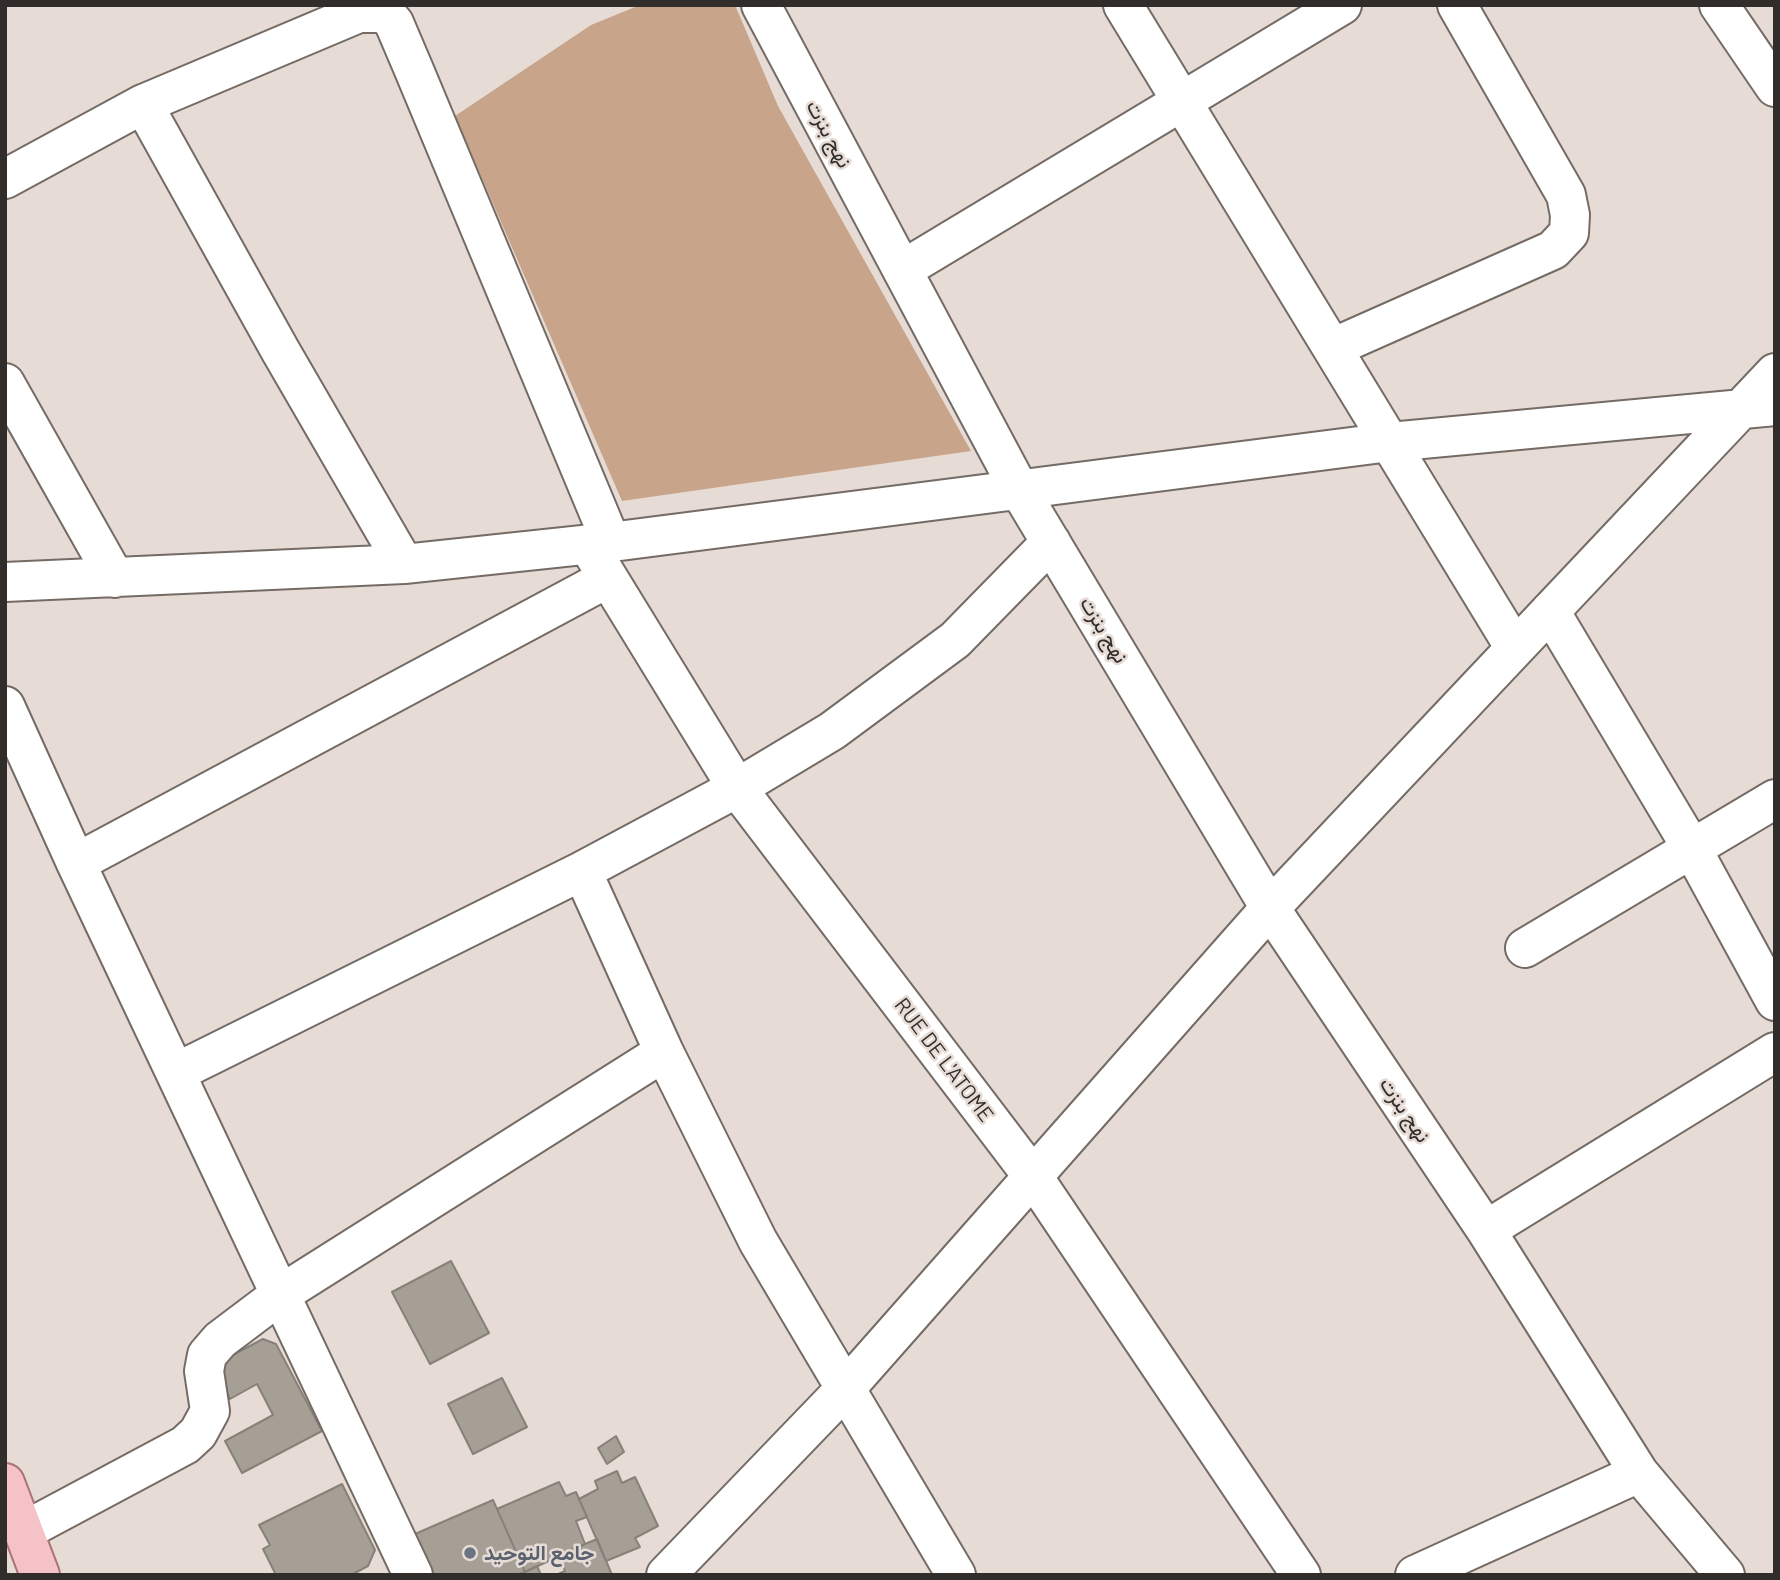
<!DOCTYPE html>
<meta charset="utf-8">
<style>
body{margin:0}
#map{position:relative;width:1780px;height:1580px;overflow:hidden;background:#e7dcd5;font-family:Barlow,sans-serif}
canvas{display:block}
.frame{position:absolute;inset:0;border:7px solid #302d2a;pointer-events:none}
</style>
<div id="map">
<canvas width="1780" height="1580"></canvas>
<div class="frame"></div>
</div>
<script>
const g = document.querySelector('canvas').getContext('2d');
g.lineJoin = 'round';
function fillPath(path, color) {
  g.fillStyle = color;
  g.fill(path, 'evenodd');
}
function strokePath(path, color, width, dash) {
  g.strokeStyle = color;
  g.lineWidth = width;
  g.lineCap = dash ? 'butt' : 'round';
  g.setLineDash(dash || []);
  g.stroke(path);
}
function write(font, color, halo, rows, align = 'center') {
  g.font = font + ' Barlow,Vazirmatn,sans-serif';
  g.lineWidth = 5;
  g.setLineDash([]);
  g.textBaseline = 'middle';
  g.strokeStyle = halo;
  g.fillStyle = color;
  for (const [text, x, y, turn = 0] of rows) {
    g.save();
    g.translate(x, y);
    g.rotate((+turn || 0) * Math.PI / 180);
    g.textAlign = isNaN(turn) ? turn : align;
    if (halo) g.strokeText(text, 0, 0);
    g.fillText(text, 0, 0);
    g.restore();
  }
}
const green = new Path2D(`
 M640 5H735L778 106 971 451 622 501 455 116 591 25Z`);
const building = new Path2D(`
 M451 1261 489 1333 430 1364 392 1292Z
 M263 1339 276 1344 322 1431 242 1473 225 1441 273 1415 257 1384 230 1399 221 1382 222 1367 227 1358Z
 M502 1378 527 1427 473 1454 448 1404Z
 M616 1436 624 1452 607 1464 598 1448Z
 M617 1471 622 1483 635 1477 658 1526 635 1538 640 1547 606 1561 579 1499 598 1489 595 1481Z
 M559 1482 566 1496 576 1492 587 1517 576 1521 585 1544 525 1572 497 1509Z
 M342 1484 375 1550 368 1566 351 1575H276L263 1549 270 1545 259 1525Z
 M493 1500 525 1572 517 1575H432L415 1534Z
 M597 1539 612 1575H556L565 1571 559 1555Z
 M537 1566 541 1575H526L525 1572Z`);
const minor = new Path2D(`
 M761 5 1020 491 1270 908 1486 1230 1639 1473 1725 1575
 M1123 5 1515 648
 M1719 5 1775 87
 M143 104 359 13H385L394 23 414 70 611 542
 M5 179 143 104 280 350 404 564
 M902 270 1342 5
 M1332 348 1553 250 1569 233 1570 215 1566 195 1457 5
 M5 383 115 578
 M588 545 737 788 1034 1178 1301 1575
 M5 582 404 564 611 542 1390 442 1775 406
 M1550 611 1691 847 1775 1001
 M5 706 76 863 413 1575
 M76 863 608 578
 M582 871 664 1052 758 1241 956 1575
 M1525 948 1775 799
 M177 1072 582 871 737 788 832 731 955 640 1051 542
 M1486 1230 1775 1052
 M24 1531 185 1445 198 1433 210 1411 204 1371 207 1355 220 1340 281 1294 664 1052
 M666 1575 846 1388 1270 908 1775 373
 M1415 1575 1639 1473`);
const major = new Path2D(`
 M5 1483 40 1575`);
const markers = [
 [470,1553,7,"#6b7280"]
];
const streetNames = [
 ["نهج بنزت",829,134,62],
 ["نهج بنزت",1104,630,59],
 ["RUE DE L'ATOME",944,1060,53],
 ["نهج بنزت",1405,1110,56]
];
const worshipNames = [
 ["جامع التوحيد",484,1553]
];
fillPath(green, '#c8a48b');
fillPath(building, '#a59f96');
strokePath(building, '#878179', 2);
strokePath(minor, '#746b65', 42);
strokePath(major, '#aa7477', 42);
strokePath(minor, '#fff', 38);
strokePath(major, '#f4c2c7', 38);
for (const [x, y, r, color] of markers) {
  const dot = new Path2D();
  dot.arc(x, y, r, 0, 2 * Math.PI);
  g.fillStyle = color;
  g.fill(dot);
  strokePath(dot, '#e7dcd5', 2.5);
}
write('21px', '#302d2a', '#e7dcd5', streetNames);
write('bold 21px', '#5b616d', '#e7dcd5', worshipNames, 'left');
</script>
